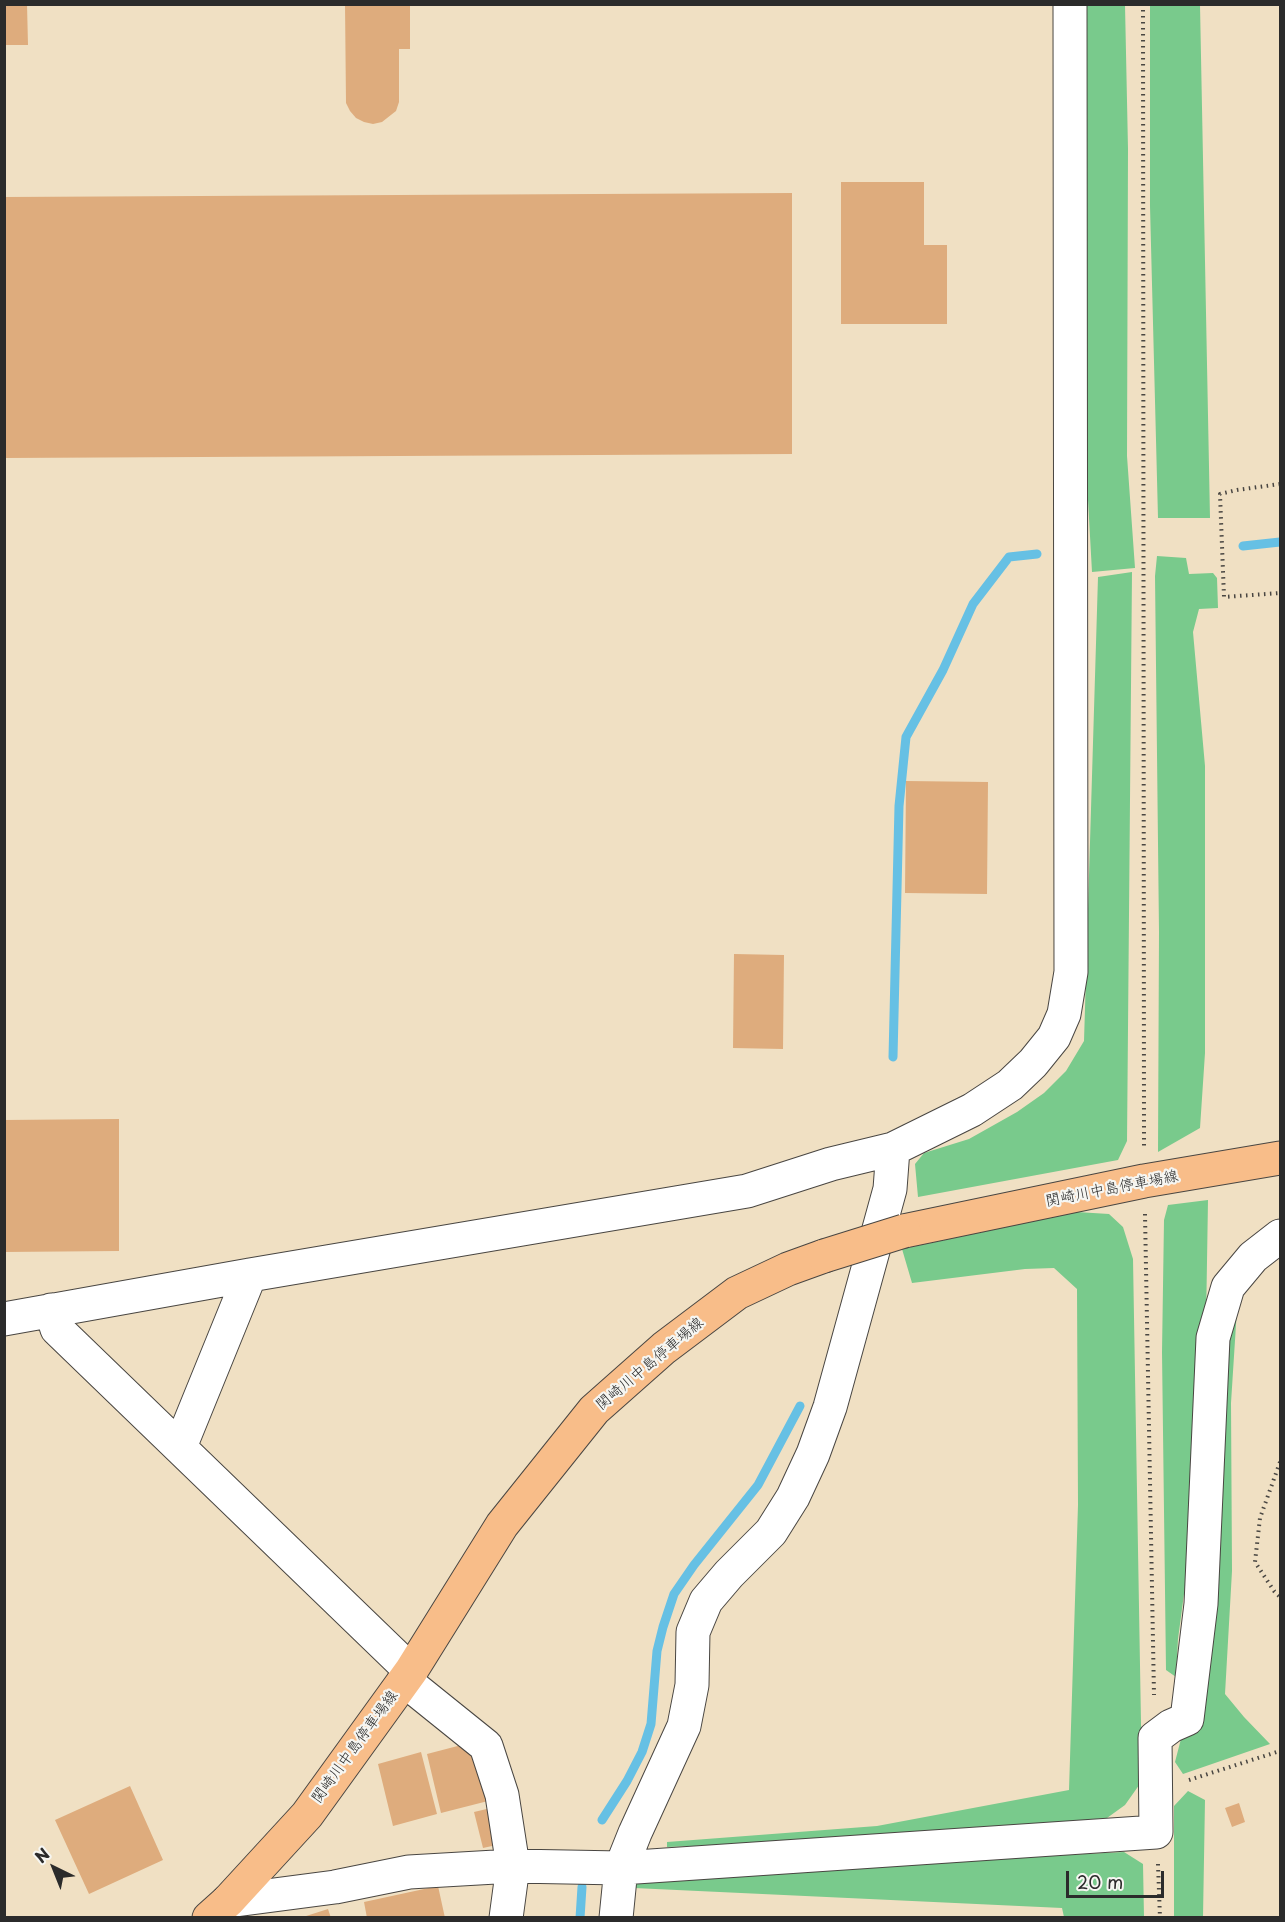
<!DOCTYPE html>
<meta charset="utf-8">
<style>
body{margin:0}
#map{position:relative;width:1285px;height:1922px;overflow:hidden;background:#f0e0c3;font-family:"Playpen Sans",sans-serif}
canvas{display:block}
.frame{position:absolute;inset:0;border:6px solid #2b2b2b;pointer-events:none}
.north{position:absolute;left:24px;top:1838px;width:60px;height:60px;-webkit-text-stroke:4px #f6f6f2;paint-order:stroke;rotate:317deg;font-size:16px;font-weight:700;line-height:24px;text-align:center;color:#2b2b2b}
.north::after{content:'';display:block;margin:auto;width:21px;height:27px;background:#2b2b2b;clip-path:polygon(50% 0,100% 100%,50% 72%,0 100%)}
.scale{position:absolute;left:1066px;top:1871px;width:98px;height:27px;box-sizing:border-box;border:3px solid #2b2b2b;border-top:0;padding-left:8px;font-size:18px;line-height:21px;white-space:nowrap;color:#2b2b2b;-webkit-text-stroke:4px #f6f6f2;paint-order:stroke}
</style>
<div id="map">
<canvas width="1285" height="1922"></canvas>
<div class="frame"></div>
<div class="north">N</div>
<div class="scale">20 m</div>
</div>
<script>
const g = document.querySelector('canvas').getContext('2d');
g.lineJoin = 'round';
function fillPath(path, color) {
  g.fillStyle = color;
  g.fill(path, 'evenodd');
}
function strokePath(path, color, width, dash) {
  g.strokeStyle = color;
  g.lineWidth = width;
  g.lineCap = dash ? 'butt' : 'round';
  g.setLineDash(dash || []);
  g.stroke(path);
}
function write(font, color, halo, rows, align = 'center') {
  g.font = font + ' "Playpen Sans","Klee One",sans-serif';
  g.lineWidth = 4.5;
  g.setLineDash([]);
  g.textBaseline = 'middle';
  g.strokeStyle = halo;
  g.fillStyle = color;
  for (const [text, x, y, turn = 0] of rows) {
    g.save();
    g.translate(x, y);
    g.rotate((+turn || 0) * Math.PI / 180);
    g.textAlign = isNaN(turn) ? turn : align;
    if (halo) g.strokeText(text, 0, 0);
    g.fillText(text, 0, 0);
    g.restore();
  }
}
const green = new Path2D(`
 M1085 5H1125L1128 149 1127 456 1135 568 1092 572 1081 374Z
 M1150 5H1200L1210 518H1158L1150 206Z
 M1157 556 1186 558 1189 574 1213 573 1217 578 1218 608 1199 609 1193 632 1205 766V1053L1200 1128 1158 1152 1159 932 1155 576Z
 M1132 572 1127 1141 1118 1160 918 1197 915 1164 924 1153 969 1139 1017 1112 1044 1093 1066 1071 1084 1041 1098 577Z
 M1208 1200 1206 1323 1192 1534 1178 1639 1176 1677 1166 1670 1162 1352 1164 1220 1168 1205Z
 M1077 1212 1109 1214 1123 1227 1133 1259 1142 1781 1125 1805 1107 1818 888 1839 667 1847V1842L877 1826 1069 1790 1078 1505 1077 1289 1054 1268 1025 1269 912 1283 902 1249Z
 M1237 1309 1231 1403 1232 1571 1225 1694 1244 1717 1270 1744 1183 1774 1175 1762 1182 1735 1220 1352Z
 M1188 1791 1205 1800 1203 1917H1174V1806Z
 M1124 1852 1143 1864 1144 1917H1064L1062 1908 634 1888 636 1880 653 1876Z`);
const stream = new Path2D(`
 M1243 546 1280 542
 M893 1057 899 806 906 737 943 670 973 604 1009 557 1037 554
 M602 1820 627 1781 642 1752 651 1724 657 1651 663 1627 674 1594 694 1565 758 1485 800 1406
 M580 1918 582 1887`);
const building = new Path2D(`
 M4 4H27L28 45H4Z
 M345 4H410V49H399V102L396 111 382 122 373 124 364 122 356 118 350 111 346 103Z
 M841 182H924V245H947V324H841Z
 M792 193V454L4 458V197Z
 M906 781 988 782 987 894 905 893Z
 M734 954 784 955 783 1049 733 1048Z
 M119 1119V1251L4 1252V1120Z
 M473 1742 488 1801 441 1813 427 1754Z
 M421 1752 437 1814 393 1826 378 1764Z
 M130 1786 163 1860 89 1894 55 1820Z
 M1239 1803 1245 1822 1232 1827 1225 1808Z
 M491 1808 501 1844 483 1848 474 1812Z
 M438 1886 445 1918H367L364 1902Z
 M328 1909 331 1918H303V1917Z`);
const path = new Path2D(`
 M1143 4 1144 1149
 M1280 484 1237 490 1220 494 1224 597 1280 593
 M1145 1214 1154 1695
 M1280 1462 1260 1518 1255 1562 1274 1591 1280 1597
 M1189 1780 1280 1751
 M1158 1864 1160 1918`);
const minor = new Path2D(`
 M51 1310 57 1329 411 1671
 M4 1319 250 1275 747 1191 831 1164 893 1149 972 1110 1010 1085 1033 1063 1054 1037 1064 1014 1071 972 1070 4
 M180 1447 250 1275
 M404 1680 486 1746 502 1795 513 1866 506 1918
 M228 1901 335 1887 409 1872 513 1866 621 1868 1156 1832 1155 1738 1171 1726 1187 1719 1201 1604 1213 1338 1228 1287 1253 1257 1280 1236
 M616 1918 621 1868 635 1833 684 1726 692 1685 693 1632 706 1601 729 1574 771 1532 793 1497 813 1454 830 1407 890 1189 893 1149`);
const major = new Path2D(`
 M904 1231 1144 1181 1280 1158
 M209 1918 228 1901 307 1815 411 1671 502 1525 594 1410 664 1348 737 1293 788 1269 824 1256`);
const majorBridge = new Path2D(`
 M824 1256 904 1231`);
const streetNames = [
 ["関崎川中島停車場線",1112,1189,-11],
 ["関崎川中島停車場線",650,1364,-40],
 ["関崎川中島停車場線",355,1747,-54]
];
fillPath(green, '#79ca8c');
strokePath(stream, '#66c0e4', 9);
fillPath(building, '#deac7d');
strokePath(minor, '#494642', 35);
strokePath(major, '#494642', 35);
strokePath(path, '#494642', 4, [1.5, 4.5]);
strokePath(minor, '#fff', 33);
strokePath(major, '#f8bd89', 33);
strokePath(majorBridge, '#494642', 35, []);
strokePath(majorBridge, '#f8bd89', 33);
write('15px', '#2b2b2b', '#f6f6f2', streetNames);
</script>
